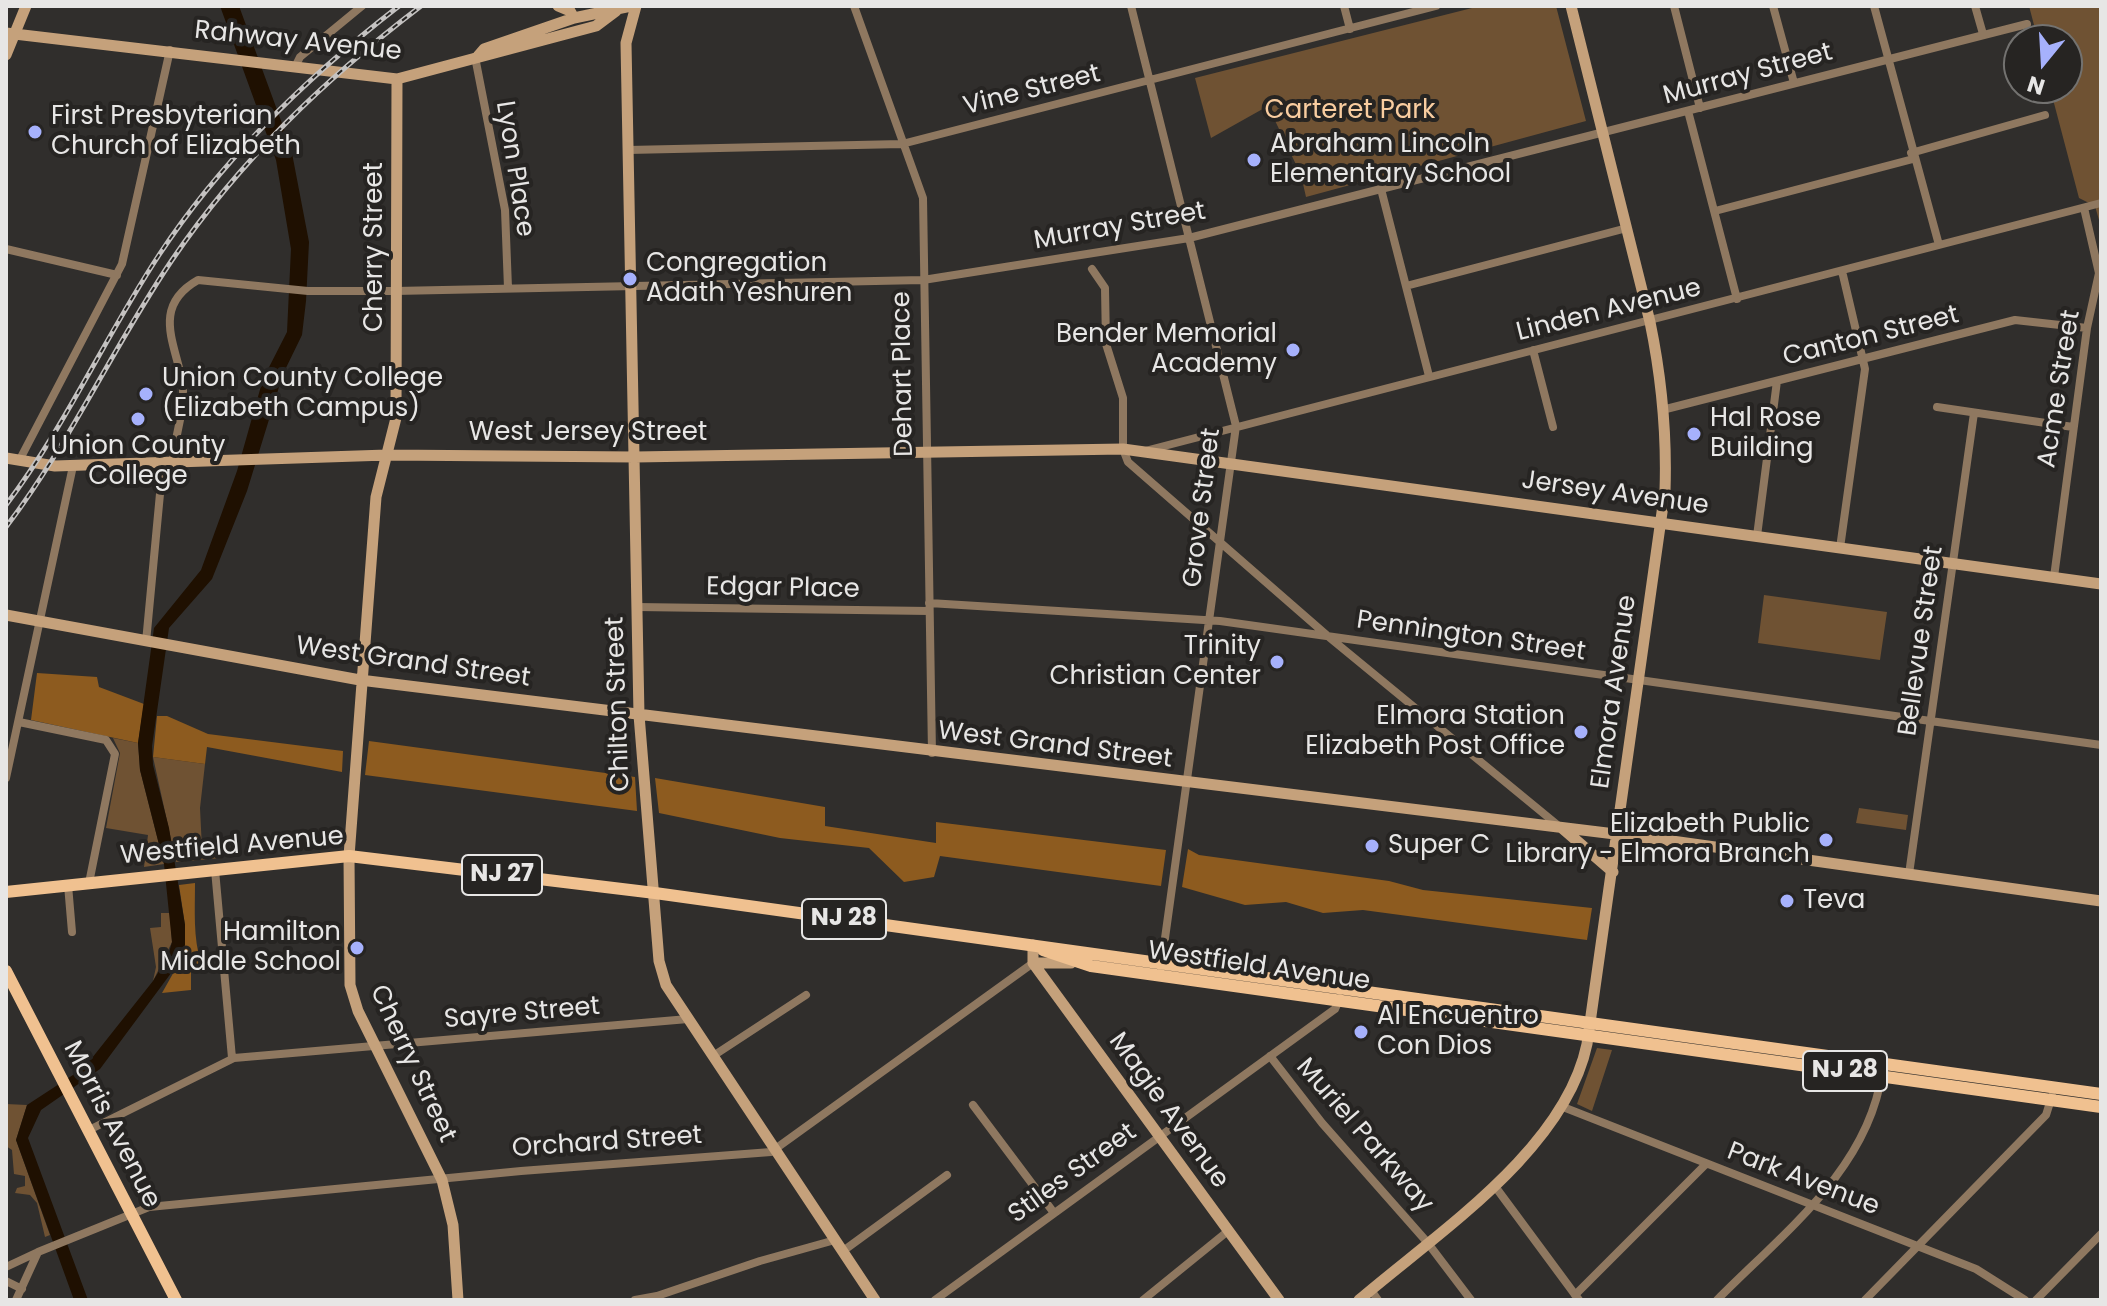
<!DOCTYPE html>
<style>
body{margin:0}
#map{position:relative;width:2107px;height:1306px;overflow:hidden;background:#302e2c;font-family:Poppins,sans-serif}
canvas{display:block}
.frame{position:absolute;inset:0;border:8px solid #e7e6e5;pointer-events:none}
.north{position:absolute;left:2003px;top:24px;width:80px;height:80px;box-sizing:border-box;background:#262422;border:2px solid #737270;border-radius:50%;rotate:198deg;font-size:22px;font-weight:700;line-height:32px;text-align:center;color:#e7e6e5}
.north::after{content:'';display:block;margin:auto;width:28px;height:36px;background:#a6b1fc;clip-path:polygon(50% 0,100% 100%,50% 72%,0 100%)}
</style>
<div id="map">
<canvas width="2107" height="1306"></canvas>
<div class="frame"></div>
<div class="north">N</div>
</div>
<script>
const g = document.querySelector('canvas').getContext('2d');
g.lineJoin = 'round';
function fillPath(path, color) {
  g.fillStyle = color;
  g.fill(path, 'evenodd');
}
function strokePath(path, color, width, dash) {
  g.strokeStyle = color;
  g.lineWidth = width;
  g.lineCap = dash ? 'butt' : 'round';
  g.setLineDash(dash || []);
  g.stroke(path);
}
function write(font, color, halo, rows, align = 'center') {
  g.font = font + ' Poppins,sans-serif';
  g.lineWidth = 8;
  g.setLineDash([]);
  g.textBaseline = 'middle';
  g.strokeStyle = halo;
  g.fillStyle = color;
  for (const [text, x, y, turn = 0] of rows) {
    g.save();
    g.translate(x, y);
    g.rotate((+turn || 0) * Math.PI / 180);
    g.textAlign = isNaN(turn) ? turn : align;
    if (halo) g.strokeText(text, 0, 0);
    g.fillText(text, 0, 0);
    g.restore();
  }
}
const green = new Path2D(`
 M1480 6H1556L1586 121 1306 197 1301 175 1268 106 1211 138 1195 78Z
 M2029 6H2101V227L2095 206 2079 198 2050 88H2067V40H2038Z
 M1764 595 1887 612 1880 660 1758 643Z
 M113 738 138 743 140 770 164 864 144 867 148 835 106 828 120 753Z
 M153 757 205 764 200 808 202 849 223 851 222 858 176 862Z
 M1859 808 1908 815 1906 830 1856 823Z
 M161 913H170L172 942 153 981 156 967 150 928 161 927Z
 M1597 1048 1612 1050 1592 1111 1577 1104Z
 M6 1104 27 1105 16 1140 50 1235 45 1237 37 1203 30 1195 15 1193 17 1188 25 1186V1176L14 1174 12 1150 6 1146Z`);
const forest = new Path2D(`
 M37 673 97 677 99 687 144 704 138 743 31 720Z
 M157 716H167L208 734 343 751 342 772 207 747 205 764 153 757Z
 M369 741 635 777 637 811 365 775Z
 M655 778 825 807V826L936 843V822L1166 850 1161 886 940 856 934 877 904 882 869 848 780 838 659 813Z
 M1188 849 1199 855 1389 881 1423 890 1592 908 1587 940 1363 910 1323 913 1286 902 1245 905 1182 887Z
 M195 883C195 911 193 937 201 963L191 969V990L162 993 180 961 185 925 179 885Z`);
const water = new Path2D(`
 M220 6H239L291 148 309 242 306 301 302 335 283 374 247 491 212 579 169 628 152 746 153 765 169 828 185 925V945L180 961 100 1069 41 1110 28 1138 88 1300H74L16 1140 27 1105 76 1073 92 1058 153 981 168 956 172 942 164 864 140 770 138 743 154 628 201 570 237 471 263 379 287 332 291 249 276 160Z`);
const street = new Path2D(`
 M854 6 923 198 932 753
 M1131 6 1236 426 1161 967
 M1344 6 1350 29
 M1674 6 1700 108
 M1773 6 1794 83
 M1874 6 1939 245
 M1975 6 1983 34
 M475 57 505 210 508 288
 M296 65 300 57 362 6
 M1688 111 1737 299
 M628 150 902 144 1436 6
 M1911 153 2045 115
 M1381 189 1429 376
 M1715 211 1913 159
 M6 249 117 275
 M1092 269 1105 288 1106 344 1123 398V449L1128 462 1330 638 1560 827
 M1406 286 1627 228
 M1533 350 1553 427
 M1937 407 2073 427
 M1666 409 2015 320 2087 328
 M1145 451 2101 203
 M19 461 122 264 170 50
 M173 461C174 440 182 419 183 399 186 357 143 311 198 280L308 291H395L923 280 1087 254 1189 238 2027 24
 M1757 536 1777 381
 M1840 548 1865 369 1842 271
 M2054 577 2087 328 2099 273 2084 208
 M929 603 1220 621 2101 745
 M637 607 929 611
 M146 642 163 462
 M19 722 106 740 115 754 89 883
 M6 778 73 466
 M215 870 232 1058
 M1909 874 1974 413
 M68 885 72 932
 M713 1056 806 995
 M1270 1056 1322 1123 1427 1242 1471 1300
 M973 1105 1054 1213
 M1563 1107 1976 1269 2025 1300
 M89 1130 234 1058 688 1019
 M1494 1185 1579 1300
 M843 1251 947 1175
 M6 1267 38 1252
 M6 1281 22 1289
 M1371 1290 1378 1300
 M1575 1295 1706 1164
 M16 1300 38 1252 149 1207 521 1171 771 1152 1033 963
 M635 1300 657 1296 760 1261 835 1240
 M935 1300 1335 1009 1340 998
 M1143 1300 1228 1231
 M1717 1300C1782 1234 1868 1170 1882 1073
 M1865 1300 2046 1115 2052 1096
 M2036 1300 2101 1234`);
const secondary = new Path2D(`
 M558 6 570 11 574 18
 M636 6 626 43 639 715 659 961 666 985 875 1300
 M6 33 397 79 596 26 616 11
 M6 55 26 6
 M478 56 484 49 574 18 631 6
 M397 79 396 418 376 497 349 856 350 985 358 1011 442 1180 453 1225 458 1300
 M6 458 55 466 387 455 635 457 1123 449 2101 584
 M6 615 360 680 1672 841 2101 901
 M1562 828 1613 872
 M1033 945V963L1279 1300
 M1033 963H1071
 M1359 1300C1437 1233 1565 1150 1587 1044L1665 491C1667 432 1662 380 1650 322L1571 6`);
const primary = new Path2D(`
 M6 892 349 856 655 893 2101 1094
 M1043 950 1091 966 2101 1107
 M6 971 176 1300`);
const rail = new Path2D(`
 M6 505C65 427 105 337 159 255 223 158 307 77 399 6
 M6 527C70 443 113 347 172 260 240 160 325 79 421 6`);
const markers = [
 [35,132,8,"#a6b1fc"],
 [1254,160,8,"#a6b1fc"],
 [630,279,8,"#a6b1fc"],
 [1293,350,8,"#a6b1fc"],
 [146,394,8,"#a6b1fc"],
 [138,419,8,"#a6b1fc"],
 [1694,434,8,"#a6b1fc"],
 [1277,662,8,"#a6b1fc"],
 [1581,732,8,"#a6b1fc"],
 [1826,840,8,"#a6b1fc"],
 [1372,846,8,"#a6b1fc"],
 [1787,901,8,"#a6b1fc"],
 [357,948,8,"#a6b1fc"],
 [1361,1032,8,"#a6b1fc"]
];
const shields = [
 [502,875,80],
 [844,919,84],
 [1845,1071,84]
];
const shieldNames = [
 ["NJ 27",502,875],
 ["NJ 28",844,919],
 ["NJ 28",1845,1071]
];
const streetNames = [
 ["Rahway Avenue",298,42,6],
 ["Murray Street",1748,75,-15],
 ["Vine Street",1032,91,-14],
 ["Lyon Place",514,169,81],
 ["Murray Street",1120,227,-10],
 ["Cherry Street",375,247,-90],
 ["Linden Avenue",1609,311,-14],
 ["Canton Street",1871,337,-14],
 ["Dehart Place",904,374,-91],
 ["Acme Street",2060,389,-81],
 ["West Jersey Street",588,433],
 ["Jersey Avenue",1615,494,8],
 ["Grove Street",1203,508,-83],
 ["Edgar Place",783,589,1],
 ["Pennington Street",1471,637,8],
 ["Bellevue Street",1922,641,-82],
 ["West Grand Street",413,663,8],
 ["Elmora Avenue",1615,692,-82],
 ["Chilton Street",619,704,-92],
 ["West Grand Street",1055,746,7],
 ["Westfield Avenue",232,847,-5],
 ["Westfield Avenue",1259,967,8],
 ["Sayre Street",522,1014,-5],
 ["Cherry Street",412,1064,65],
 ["Magie Avenue",1168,1111,54],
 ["Morris Avenue",111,1125,63],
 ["Muriel Parkway",1364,1136,49],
 ["Orchard Street",607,1143,-4],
 ["Stiles Street",1073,1174,-36],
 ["Park Avenue",1803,1180,21]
];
const parkNames = [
 ["Carteret Park",1350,111]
];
const poiNames = [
 ["First Presbyterian",51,117],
 ["Church of Elizabeth",51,147],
 ["Abraham Lincoln",1270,145],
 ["Elementary School",1270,175],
 ["Congregation",646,264],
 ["Adath Yeshuren",646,294],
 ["Bender Memorial",1277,335,"right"],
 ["Academy",1277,365,"right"],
 ["Union County College",162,379],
 ["(Elizabeth Campus)",162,409],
 ["Hal Rose",1710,419],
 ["Building",1710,449],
 ["Union County",138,447,"center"],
 ["College",138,477,"center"],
 ["Trinity",1261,647,"right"],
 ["Christian Center",1261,677,"right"],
 ["Elmora Station",1565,717,"right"],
 ["Elizabeth Post Office",1565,747,"right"],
 ["Elizabeth Public",1810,825,"right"],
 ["Library - Elmora Branch",1810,855,"right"],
 ["Super C",1388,846],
 ["Teva",1803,901],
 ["Hamilton",341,933,"right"],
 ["Middle School",341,963,"right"],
 ["Al Encuentro",1377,1017],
 ["Con Dios",1377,1047]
];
fillPath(green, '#6f5233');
fillPath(forest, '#8d5b1f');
fillPath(water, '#1f1001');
strokePath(street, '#8f7860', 8);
strokePath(secondary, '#c5a17b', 11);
strokePath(primary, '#f0c190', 12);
strokePath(rail, '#c4c2c1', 5);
strokePath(rail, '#262422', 2, [6]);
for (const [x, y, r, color] of markers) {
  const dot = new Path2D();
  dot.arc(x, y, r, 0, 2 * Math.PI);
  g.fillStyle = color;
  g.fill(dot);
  strokePath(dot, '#262422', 3);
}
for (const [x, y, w] of shields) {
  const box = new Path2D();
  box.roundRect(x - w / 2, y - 20, w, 40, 6);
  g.fillStyle = '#262422';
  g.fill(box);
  strokePath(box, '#e7e6e5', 2);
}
write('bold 24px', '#e7e6e5', null, shieldNames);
write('26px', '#e7e6e5', '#262422', streetNames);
write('26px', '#f9cda0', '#262422', parkNames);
write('26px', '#e7e6e5', '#262422', poiNames, 'left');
</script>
